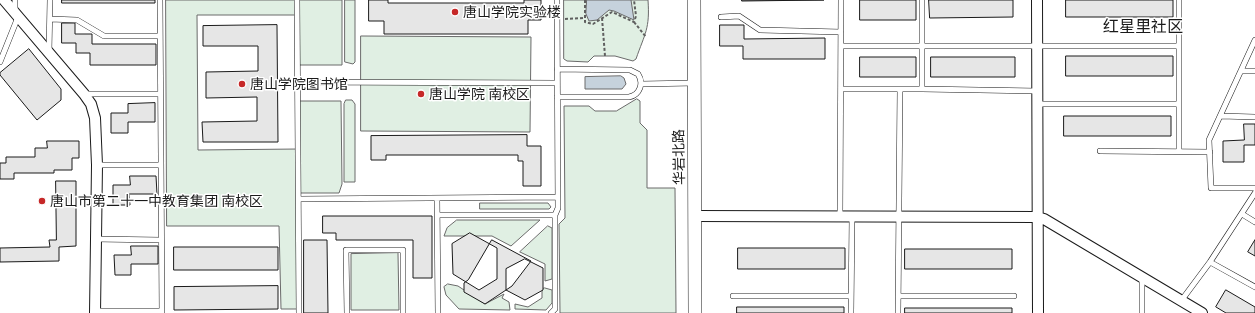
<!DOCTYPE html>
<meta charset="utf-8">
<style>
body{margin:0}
canvas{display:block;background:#fff}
</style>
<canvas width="1255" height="313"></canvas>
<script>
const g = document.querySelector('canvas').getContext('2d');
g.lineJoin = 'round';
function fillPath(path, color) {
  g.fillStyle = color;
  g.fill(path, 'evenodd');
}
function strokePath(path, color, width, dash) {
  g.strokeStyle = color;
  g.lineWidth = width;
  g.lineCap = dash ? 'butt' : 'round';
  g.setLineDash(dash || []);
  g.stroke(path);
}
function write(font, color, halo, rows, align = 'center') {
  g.font = font + ' "Exo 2","Noto Sans SC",sans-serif';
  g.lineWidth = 3;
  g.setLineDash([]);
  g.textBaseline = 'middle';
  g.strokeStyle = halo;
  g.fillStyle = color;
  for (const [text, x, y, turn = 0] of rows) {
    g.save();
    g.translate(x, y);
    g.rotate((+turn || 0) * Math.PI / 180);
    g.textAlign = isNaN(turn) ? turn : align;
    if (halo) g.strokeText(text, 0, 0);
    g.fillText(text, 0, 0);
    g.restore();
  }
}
const green = new Path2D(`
 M166 0H342V65H297V15H197L198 150 298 149V101H341L342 184 339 193H299V309H281L279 226H167Z
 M345 0H355V62L353 64 345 62Z
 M564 0H648C650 29 645 33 636 59L633 61 615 56H594L588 62 567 61 564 59Z
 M361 36 531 37 530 132 361 131Z
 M637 99 640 101V123L647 130V188H675L676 313H560L559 224 565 218 564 106H589L595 111H616Z
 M346 100H352L355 104V182H344V104Z
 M480 203H548L551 207 549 209H480Z
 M457 220H540L511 246 492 236H444L447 228Z
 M548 226 552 228V279L545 281V264L520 252Z
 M398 253 399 310H351V254Z
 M448 284 458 286 485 304 504 294 502 298 509 302 510 310 459 309 446 295 444 287Z
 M545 288 552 290V303L546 310 515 309V304L528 307 542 298V289Z`);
const water = new Path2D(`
 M587 0H631L634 20 614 11 609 10 597 20 589 21 586 14Z
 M621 76 624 78 626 84 622 89H585V77Z`);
const building = new Path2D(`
 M62 0H155V3H62Z
 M369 0H388V3H524V0H541V20H528V34H384V21H369Z
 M742 0H824L742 1Z
 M860 0H916V20H860Z
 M929 0H1013V17L930 18Z
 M1066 0H1173V17H1066Z
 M62 23H75V34H92V44H156V65H90V53H76V43H62Z
 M277 25 278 142H203L202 122 257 121V97L206 98V72L258 71V46H203V26Z
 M720 25H744V39L825 38V59H743V46H720Z
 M29 49 61 89V100L37 120 0 75V73Z
 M1066 56H1173V76H1066Z
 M860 57H916V77H860Z
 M931 57H1015V77H931Z
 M155 103V122H128V133H111V113H128V104Z
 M1064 116H1171V136H1064Z
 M1244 124H1255V145H1244V162H1223V141L1244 140Z
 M527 135V146H541V186H523V161H518V155H386V160H371V136Z
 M47 141H79V158H72V170H54V173H14V179H0V163H6V157H35V148H47Z
 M130 176H156L157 194H129L130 205H113V185H130Z
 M56 181H76V246L59 247V261L0 262V248L50 247 49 240H56Z
 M323 216H432V278H413V240H336V233H323Z
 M470 233 497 248V279L479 290 453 274 452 244Z
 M304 240H327L328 313H304Z
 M492 240 531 261 512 286 485 304 464 292V283L468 280Z
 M1255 240V256L1248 252Z
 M131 246H158V264H131V275H115L114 255H131Z
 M174 247H278V270H174Z
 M738 248H845V269H738Z
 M905 249H1012V269H905Z
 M525 259 543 268V290L525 300 506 290V269Z
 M278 286V309L174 310V287Z
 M1226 290 1255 307V313H1226L1216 307Z
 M737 307H844V313H737Z
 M905 308H1012V313H905Z`);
const path = new Path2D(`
 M585 0V22L593 24 612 12 634 22 636 16 634 0
 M602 18 605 56
 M565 19 585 18
 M634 22 646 37`);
const service = new Path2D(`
 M15 0V11
 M160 0 162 313
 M297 0 299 313
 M922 0V89L1037 91
 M1179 0V151
 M721 17 739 16 760 30 841 32
 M50 19 77 20 104 36H160
 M1255 40 1209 140 1211 188H1255
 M841 46H1179
 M49 52 50 0
 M0 62 18 17
 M557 69 630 70 638 74C644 83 640 95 629 97H557
 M1241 71H1255
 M297 82 557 83
 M641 84 694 83
 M841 89H900
 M85 94H160
 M1037 104H1179
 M1221 116 1255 117
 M1100 151 1210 152
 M97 165H161
 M437 198 438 313
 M299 199 558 197
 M1242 214 1255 222
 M438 215H555
 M840 217 841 0
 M95 239 161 240
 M1210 262 1255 287
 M733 296H851
 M898 296H1014
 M1181 301 1210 262 1255 193
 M95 311H162
 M347 313 346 250H403V313
 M551 313 555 309V215L558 208 557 0
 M851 313 852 217
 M898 313 900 89H922
 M1142 313V278`);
const minor = new Path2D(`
 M4 0 84 94 91 104 95 118 97 165 95 313
 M1037 0 1038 313
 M695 216 1037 217 1044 219 1202 313`);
const tertiary = new Path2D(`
 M694 0 695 313`);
const markers = [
 [455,12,4,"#c62828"],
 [242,84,4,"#c62828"],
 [421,94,4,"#c62828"],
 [42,201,4,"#c62828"]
];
const poiNames = [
 ["唐山学院实验楼",463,12],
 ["唐山学院图书馆",250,84],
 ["唐山学院 南校区",429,94],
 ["唐山市第二十一中教育集团 南校区",50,201]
];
const streetNames = [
 ["华岩北路",679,157,-91]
];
const quarterNames = [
 ["红星里社区",1143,27]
];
fillPath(green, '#e0efe3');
strokePath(green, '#6a6a6a', 1);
fillPath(water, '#c6d2dc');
strokePath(water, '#6a6a6a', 1);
fillPath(building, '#e6e6e6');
strokePath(building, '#1a1a1a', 1);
strokePath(service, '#1a1a1a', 6);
strokePath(minor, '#1a1a1a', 12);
strokePath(tertiary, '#1a1a1a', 14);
strokePath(path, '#5f5f5f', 2, [3, 2]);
strokePath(service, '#fff', 5);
strokePath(minor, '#fff', 10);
strokePath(tertiary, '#fff', 13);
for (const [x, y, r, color] of markers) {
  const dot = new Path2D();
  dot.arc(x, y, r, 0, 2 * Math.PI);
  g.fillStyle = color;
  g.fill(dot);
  strokePath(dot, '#fff', 1.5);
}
write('14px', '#1a1a1a', '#fff', poiNames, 'left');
write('14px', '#1a1a1a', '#fff', streetNames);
write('16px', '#1a1a1a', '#fff', quarterNames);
</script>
